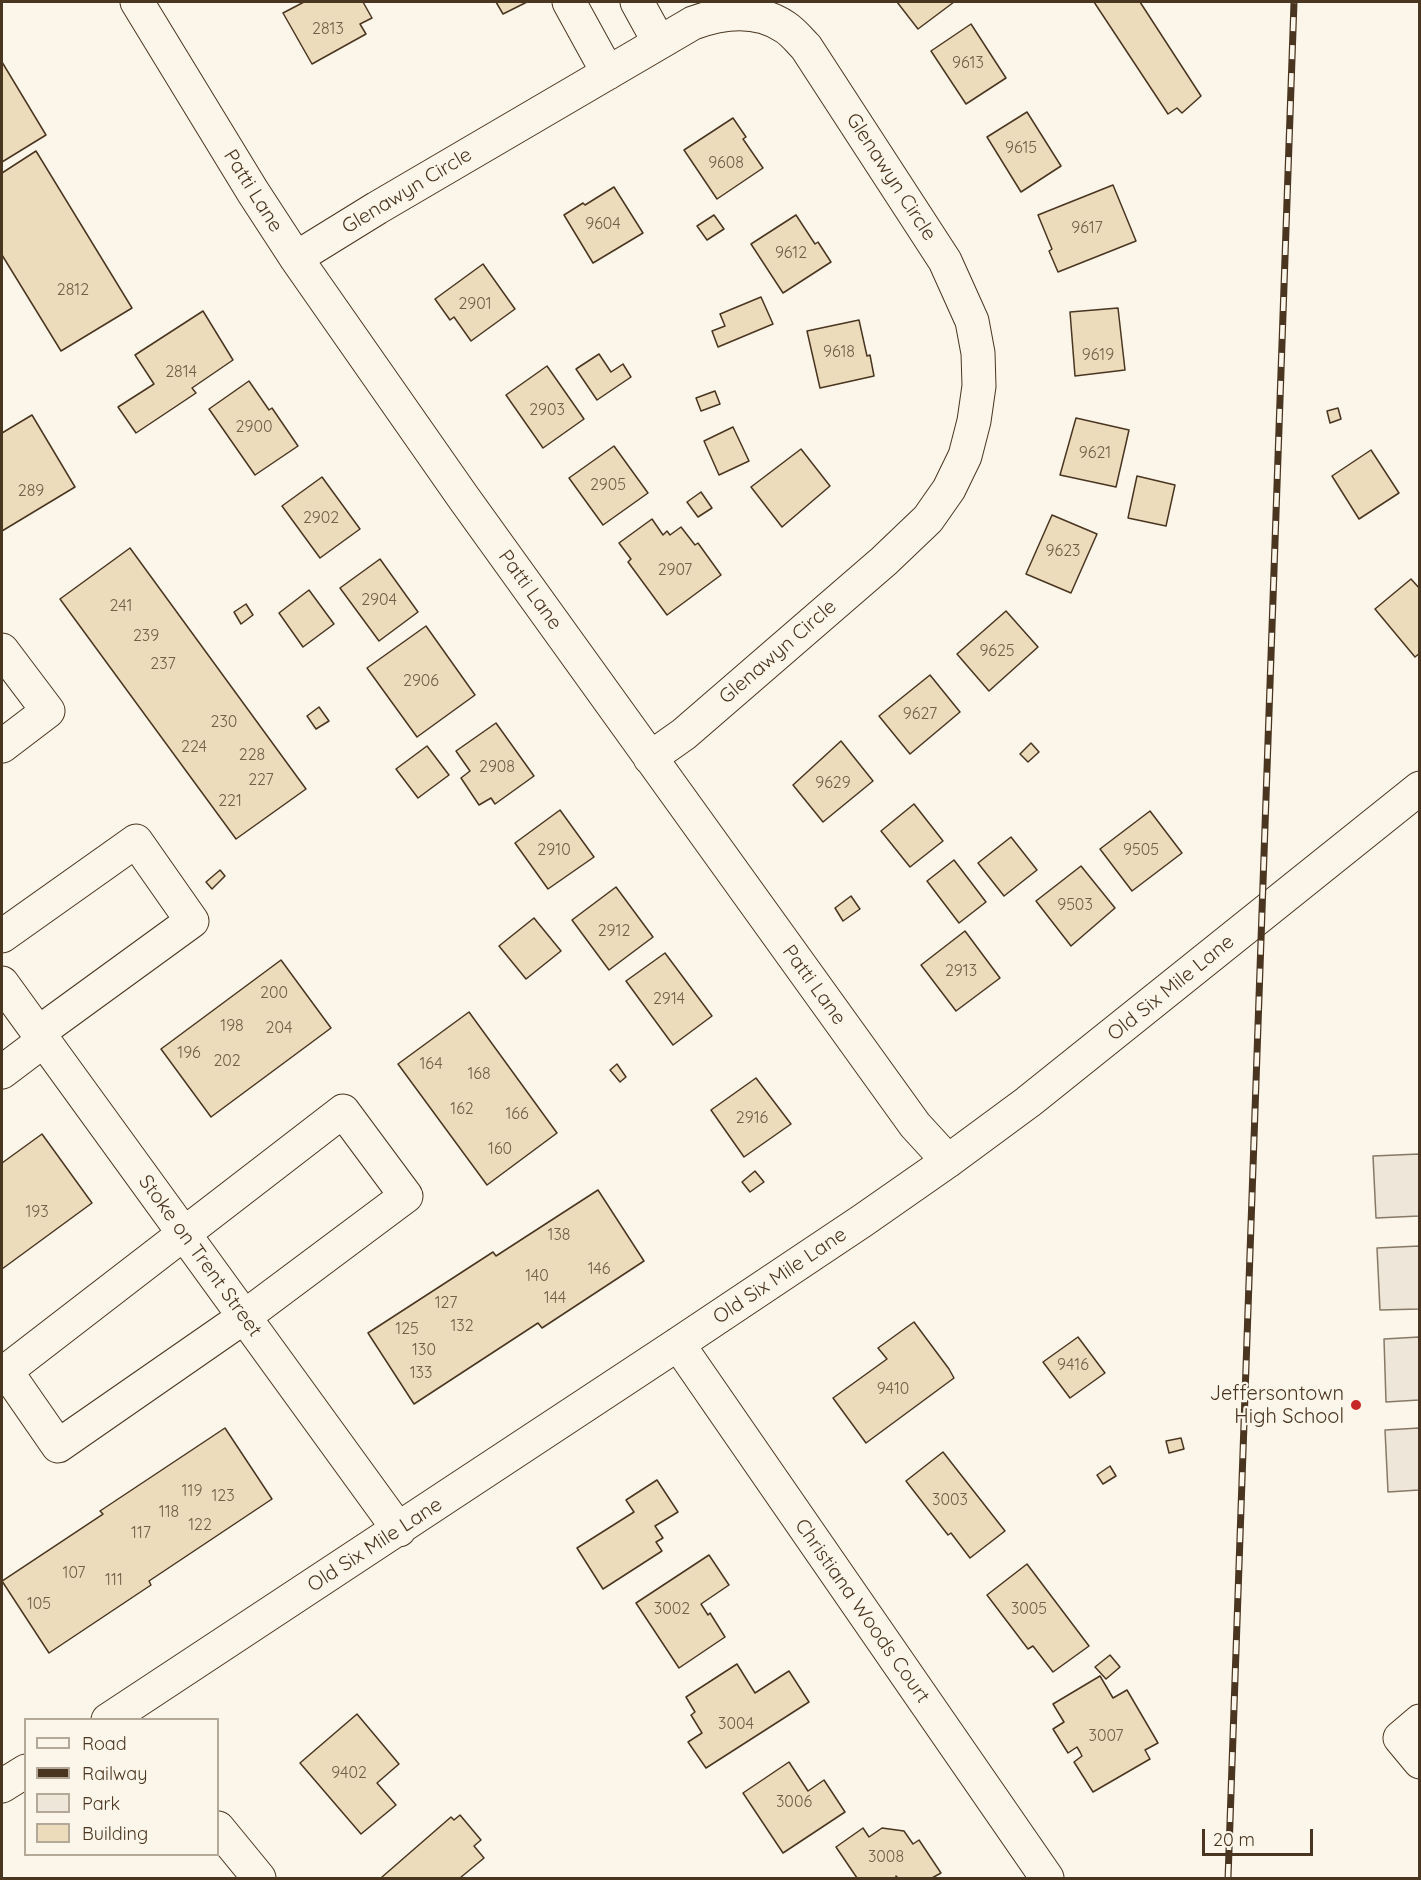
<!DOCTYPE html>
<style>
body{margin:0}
#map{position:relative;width:1421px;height:1880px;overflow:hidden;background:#fbf6e9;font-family:Quicksand,sans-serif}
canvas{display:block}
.frame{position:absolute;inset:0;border:3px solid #4a3520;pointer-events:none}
.legend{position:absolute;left:24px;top:1718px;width:195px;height:138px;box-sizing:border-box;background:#fbf6e9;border:2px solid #b4a999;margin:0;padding:8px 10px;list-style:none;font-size:18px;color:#4a3520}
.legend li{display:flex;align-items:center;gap:12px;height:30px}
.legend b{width:30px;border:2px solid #b4a999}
.scale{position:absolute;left:1202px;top:1829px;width:111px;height:27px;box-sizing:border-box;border:3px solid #4a3520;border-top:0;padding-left:8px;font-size:18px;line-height:21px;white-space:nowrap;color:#4a3520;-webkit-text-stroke:4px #fbf6e9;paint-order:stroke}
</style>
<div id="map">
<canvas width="1421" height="1880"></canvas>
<div class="frame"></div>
<ul class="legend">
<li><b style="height:8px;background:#fbf6e9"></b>Road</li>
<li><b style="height:8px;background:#4a3520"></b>Railway</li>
<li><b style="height:16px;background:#ede6d9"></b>Park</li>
<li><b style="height:16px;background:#ecdcbc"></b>Building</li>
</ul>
<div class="scale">20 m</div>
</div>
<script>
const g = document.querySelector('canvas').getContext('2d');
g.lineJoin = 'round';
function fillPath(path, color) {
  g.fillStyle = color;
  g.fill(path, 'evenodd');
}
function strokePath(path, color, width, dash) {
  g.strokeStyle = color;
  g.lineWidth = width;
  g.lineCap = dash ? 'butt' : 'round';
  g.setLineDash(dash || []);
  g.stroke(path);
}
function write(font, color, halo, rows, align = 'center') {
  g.font = font + ' Quicksand,sans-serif';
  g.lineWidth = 4.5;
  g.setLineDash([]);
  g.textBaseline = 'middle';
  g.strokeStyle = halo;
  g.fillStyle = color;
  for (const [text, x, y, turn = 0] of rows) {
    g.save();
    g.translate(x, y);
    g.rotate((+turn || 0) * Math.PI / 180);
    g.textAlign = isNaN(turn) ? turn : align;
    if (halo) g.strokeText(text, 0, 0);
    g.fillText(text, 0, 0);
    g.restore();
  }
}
const green = new Path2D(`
 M1419 1154V1216L1376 1218 1373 1156Z
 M1419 1246V1309L1380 1310 1377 1248Z
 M1419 1337V1400L1386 1402 1384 1339Z
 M1419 1428V1490L1388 1492 1385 1430Z`);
const building = new Path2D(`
 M304 2H363L372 18 360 24 366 34 312 64 283 13Z
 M496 2H527L503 14Z
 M897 2H954L918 29Z
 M1094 2H1140L1201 96 1182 113 1177 108 1168 114Z
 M971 24 1006 78 966 104 931 51Z
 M2 62 46 135 2 162Z
 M1027 112 1061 166 1021 192 987 137Z
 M733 118 746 137 743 139 763 168 717 199 684 150Z
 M36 151 132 308 61 351 2 255V173Z
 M1113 185 1136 241 1058 272 1049 251 1052 249 1038 215Z
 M614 187 643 233 593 263 564 215 583 203 585 205Z
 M714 215 724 229 707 240 697 226Z
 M796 215 815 244 818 242 831 262 783 293 751 244Z
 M483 264 515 309 471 341 454 317 450 320 435 299Z
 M761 297 773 324 718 347 712 331 725 326 720 314Z
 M1118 308 1125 370 1075 376 1070 312Z
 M203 311 233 360 192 388 196 393 136 433 118 407 154 384 135 355Z
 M859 320 867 356 870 355 874 376 820 388 807 331Z
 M599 354 611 372 623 364 631 377 597 400 576 369Z
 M547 366 584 419 543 448 506 395Z
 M249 381 269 410 272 408 298 446 255 475 209 409Z
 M715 391 720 404 701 411 696 398Z
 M1338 408 1341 419 1330 423 1327 411Z
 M32 415 75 487 2 531V433Z
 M1076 418 1129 430 1116 487 1060 475Z
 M733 427 749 461 719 475 704 441Z
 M614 446 648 493 603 525 569 478Z
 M801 449 830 486 782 527 751 487Z
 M1371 450 1399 493 1359 519 1332 476Z
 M1137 476 1175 485 1166 526 1128 518Z
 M322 477 360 529 320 558 282 506Z
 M701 492 712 508 698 517 687 502Z
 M1052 515 1097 534 1071 593 1026 574Z
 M652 519 663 535 667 531 670 535 681 527 695 545 698 543 721 575 667 615 628 562 631 559 619 543Z
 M130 548 306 789 236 839 60 599Z
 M380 559 418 612 379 641 340 588Z
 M1411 579 1420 589V653L1415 657 1375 609Z
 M309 590 334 624 303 647 279 613Z
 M246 604 253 615 241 624 234 612Z
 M1006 611 1038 647 989 691 957 654Z
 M426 626 475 695 417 737 367 668Z
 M930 675 960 712 910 754 879 716Z
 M319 707 329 721 316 729 307 716Z
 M496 723 534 776 495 804 491 798 479 805 461 778 470 771 456 751Z
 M841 741 873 781 823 822 793 785Z
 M1031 743 1039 752 1028 762 1020 754Z
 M427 746 449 775 418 798 396 769Z
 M914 804 943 841 910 867 881 831Z
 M560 810 594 857 548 889 515 843Z
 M1150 811 1182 853 1132 891 1100 849Z
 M1011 837 1037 870 1004 896 978 863Z
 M954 860 986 902 959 923 927 881Z
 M1081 866 1115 908 1071 946 1036 901Z
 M220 870 225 876 212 889 206 882Z
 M616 887 653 937 609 970 572 920Z
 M851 896 860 909 843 921 835 908Z
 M534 918 561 951 526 979 499 946Z
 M965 931 1000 978 956 1011 921 965Z
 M665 953 712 1016 673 1045 626 981Z
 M281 960 331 1028 211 1117 161 1049Z
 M469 1012 557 1133 487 1185 398 1064Z
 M617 1064 626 1077 620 1082 610 1070Z
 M756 1078 791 1124 744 1157 711 1110Z
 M42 1134 92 1203 2 1269V1163Z
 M755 1171 764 1182 750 1192 742 1182Z
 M598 1190 644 1261 542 1328 538 1323 414 1404 368 1333 493 1252 496 1256Z
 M914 1322 949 1369 954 1378 866 1443 833 1398 887 1359 878 1348Z
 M1078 1337 1105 1373 1070 1398 1043 1362Z
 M225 1428 272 1499 149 1581 151 1585 49 1653 2 1581 103 1514 100 1511Z
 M1181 1438 1184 1449 1169 1453 1166 1441Z
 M943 1452 1005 1531 970 1558 951 1533 948 1535 906 1481Z
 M1110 1466 1116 1476 1103 1484 1097 1475Z
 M657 1480 678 1512 655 1526 663 1538 656 1542 662 1551 603 1589 577 1548 634 1512 626 1500Z
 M709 1555 729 1585 701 1604 708 1615 710 1613 725 1637 679 1668 636 1603Z
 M1027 1564 1089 1646 1053 1672 1033 1646 1028 1649 987 1595Z
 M1110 1655 1120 1667 1106 1679 1095 1667Z
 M737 1664 755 1693 789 1671 809 1702 706 1768 688 1742 702 1733 691 1715 695 1712 686 1697Z
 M1100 1676 1113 1698 1127 1690 1158 1743 1145 1750 1150 1759 1093 1792 1074 1762 1082 1756 1080 1752 1077 1747 1068 1753 1053 1729 1064 1722 1053 1704Z
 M357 1714 399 1764 377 1783 396 1805 361 1834 300 1763Z
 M789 1762 808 1791 824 1780 845 1812 783 1853 743 1793Z
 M460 1815 481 1840 474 1846 484 1858 460 1878H383L382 1877 451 1817 454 1820Z
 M863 1828 869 1837 882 1828 904 1831 913 1844 919 1840 941 1873 932 1878H898L896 1876V1878H857L836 1847Z`);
const minor = new Path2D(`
 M137 2 253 192 296 258 463 497 915 1125 948 1161
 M569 2 608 73
 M637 2 659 42
 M296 258 377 208 693 23C723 12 757 8 785 27 793 32 800 41 806 47L945 261 972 321 978 353 979 386 974 421 965 456 949 489 928 519 884 561 684 734 650 758
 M2 650 48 711 2 746
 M2 936 136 841 192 921 38 1033
 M2 983 399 1530
 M2 1072 43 1041
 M343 1111 406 1196 244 1317 58 1446 6 1371Z
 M678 1344 1047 1878
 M108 1720 678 1344 862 1221 948 1161 1028 1102 1420 788
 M1420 1721 1400 1738 1420 1762
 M2 1786 26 1771
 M218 1828 259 1878`);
const rail = new Path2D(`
 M1228 1878 1294 2`);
const markers = [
 [1356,1405,6,"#c62828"]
];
const numberNames = [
 ["2813",328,29],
 ["9613",968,63],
 ["9615",1021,148],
 ["9608",726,163],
 ["9604",603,224],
 ["9617",1087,228],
 ["9612",791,253],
 ["2812",73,290],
 ["2901",475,304],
 ["9618",839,352],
 ["9619",1098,355],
 ["2814",181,372],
 ["2903",547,410],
 ["2900",254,427],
 ["9621",1095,453],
 ["2905",608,485],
 ["289",31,491],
 ["2902",321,518],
 ["9623",1063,551],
 ["2907",675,570],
 ["2904",379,600],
 ["241",121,606],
 ["239",146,636],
 ["9625",997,651],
 ["237",163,664],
 ["2906",421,681],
 ["9627",920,714],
 ["230",224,722],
 ["224",194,747],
 ["228",252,755],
 ["2908",497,767],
 ["227",261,780],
 ["9629",833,783],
 ["221",230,801],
 ["2910",554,850],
 ["9505",1141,850],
 ["9503",1075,905],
 ["2912",614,931],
 ["2913",961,971],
 ["200",274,993],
 ["2914",669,999],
 ["198",232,1026],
 ["204",279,1028],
 ["196",189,1053],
 ["202",227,1061],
 ["164",431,1064],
 ["168",479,1074],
 ["162",462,1109],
 ["166",517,1114],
 ["2916",752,1118],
 ["160",500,1149],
 ["193",37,1212],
 ["138",559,1235],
 ["146",599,1269],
 ["140",537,1276],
 ["144",555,1298],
 ["127",446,1303],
 ["132",462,1326],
 ["125",407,1329],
 ["130",424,1350],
 ["9416",1073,1365],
 ["133",421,1373],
 ["9410",893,1389],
 ["119",192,1491],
 ["123",223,1496],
 ["3003",950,1500],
 ["118",169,1512],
 ["122",200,1525],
 ["117",141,1533],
 ["107",74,1573],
 ["111",114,1580],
 ["105",39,1604],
 ["3002",672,1609],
 ["3005",1029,1609],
 ["3004",736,1724],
 ["3007",1106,1736],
 ["9402",349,1773],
 ["3006",794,1802],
 ["3008",886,1857]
];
const streetNames = [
 ["Glenawyn Circle",891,177,57],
 ["Patti Lane",253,191,58],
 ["Glenawyn Circle",407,191,-31],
 ["Patti Lane",530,590,54],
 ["Glenawyn Circle",778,652,-41],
 ["Patti Lane",814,985,54],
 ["Old Six Mile Lane",1171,988,-39],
 ["Stoke on Trent Street",200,1256,54],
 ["Old Six Mile Lane",780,1276,-34],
 ["Old Six Mile Lane",375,1545,-33],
 ["Christiana Woods Court",862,1611,55]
];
const poiNames = [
 ["Jeffersontown",1344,1394],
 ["High School",1344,1417]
];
fillPath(green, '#ede6d9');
strokePath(green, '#887966', 1.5);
fillPath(building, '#ecdcbc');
strokePath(building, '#4a3520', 1.5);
strokePath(minor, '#4a3520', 35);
strokePath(minor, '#fbf6e9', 33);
strokePath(rail, '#4a3520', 7);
strokePath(rail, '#fbf6e9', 4.5, [14]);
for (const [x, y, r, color] of markers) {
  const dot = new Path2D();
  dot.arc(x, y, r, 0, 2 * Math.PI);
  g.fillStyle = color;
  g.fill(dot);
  strokePath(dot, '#fbf6e9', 2);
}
write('16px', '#725f47', null, numberNames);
write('20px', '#4a3520', '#fbf6e9', streetNames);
write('20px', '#4a3520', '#fbf6e9', poiNames, 'right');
</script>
